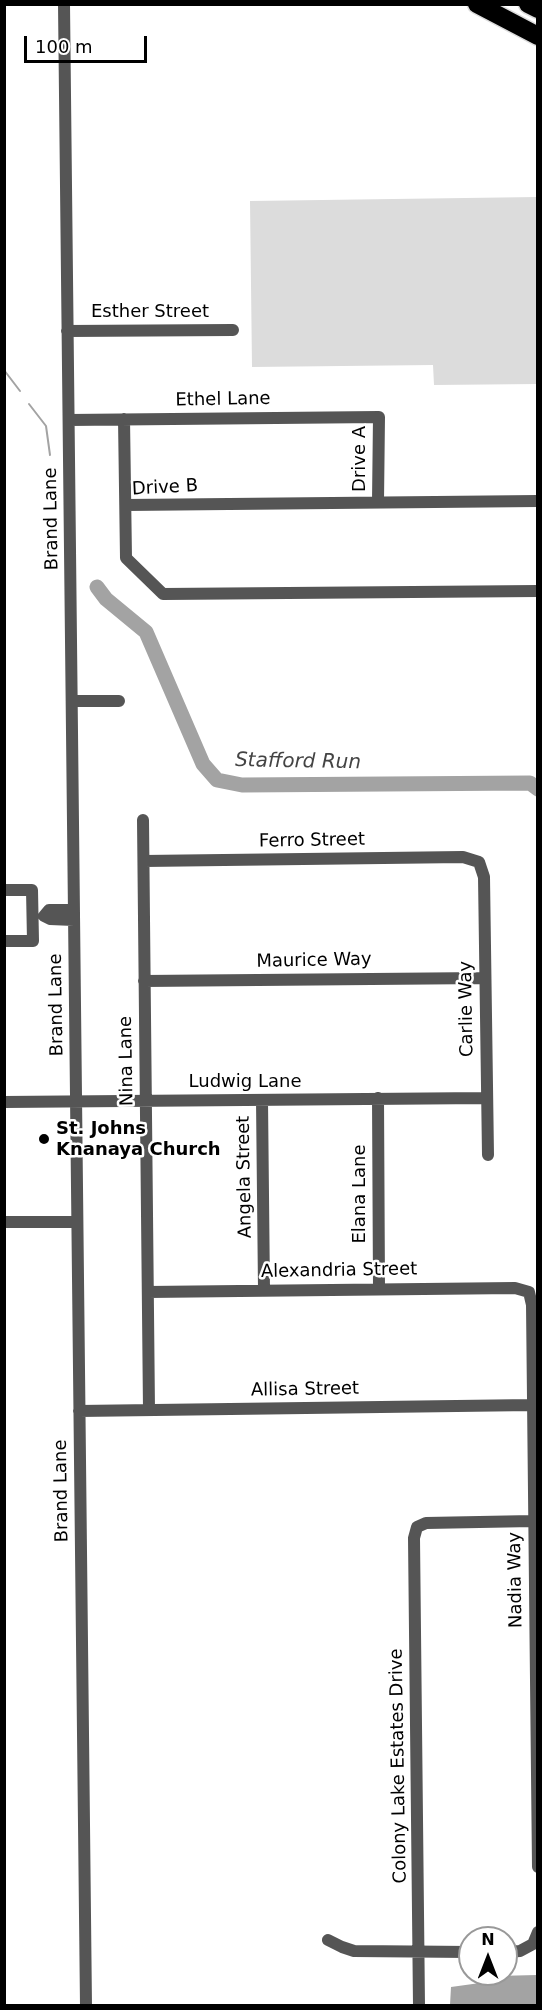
<!DOCTYPE html>
<style>
body{margin:0}
#map{position:relative;width:542px;height:2010px;overflow:hidden;background:#fff;font-family:"DejaVu Sans",sans-serif}
canvas{display:block}
.frame{position:absolute;inset:0;border:6px solid #000;pointer-events:none}
.north{position:absolute;left:458px;top:1926px;width:60px;height:60px;box-sizing:border-box;background:#fff;border:2px solid #999;border-radius:50%;rotate:0deg;font-size:16px;font-weight:700;line-height:24px;text-align:center;color:#000}
.north::after{content:'';display:block;margin:auto;width:21px;height:27px;background:#000;clip-path:polygon(50% 0,100% 100%,50% 72%,0 100%)}
.scale{position:absolute;left:24px;top:36px;width:123px;height:27px;box-sizing:border-box;border:3px solid #000;border-top:0;padding-left:8px;font-size:18px;line-height:21px;white-space:nowrap;color:#000;-webkit-text-stroke:4px #fff;paint-order:stroke}
</style>
<div id="map">
<canvas width="542" height="2010"></canvas>
<div class="frame"></div>
<div class="north">N</div>
<div class="scale">100 m</div>
</div>
<script>
const g = document.querySelector('canvas').getContext('2d');
g.lineJoin = 'round';
function fillPath(path, color) {
  g.fillStyle = color;
  g.fill(path, 'evenodd');
}
function strokePath(path, color, width, dash) {
  g.strokeStyle = color;
  g.lineWidth = width;
  g.lineCap = dash ? 'butt' : 'round';
  g.setLineDash(dash || []);
  g.stroke(path);
}
function write(font, color, halo, rows, align = 'center') {
  g.font = font + ' "DejaVu Sans",sans-serif';
  g.lineWidth = 5;
  g.setLineDash([]);
  g.textBaseline = 'middle';
  g.strokeStyle = halo;
  g.fillStyle = color;
  for (const [text, x, y, turn = 0] of rows) {
    g.save();
    g.translate(x, y);
    g.rotate((+turn || 0) * Math.PI / 180);
    g.textAlign = isNaN(turn) ? turn : align;
    if (halo) g.strokeText(text, 0, 0);
    g.fillText(text, 0, 0);
    g.restore();
  }
}
const green = new Path2D(`
 M537 197V384L434 385 433 365 252 367 250 201Z`);
const water = new Path2D(`
 M537 1975V2005H450L451 1987 480 1983 496 1976Z`);
const stream = new Path2D(`
 M4 370 20 391
 M29 404 46 426 50 455`);
const river = new Path2D(`
 M97 587 106 599 146 632 203 764 217 780 242 785 530 783 538 789`);
const minor = new Path2D(`
 M64 4 86 2006
 M67 331 233 330
 M124 419 126 558 163 594 538 591
 M69 420 379 417 378 501
 M126 505 538 501
 M72 701H119
 M143 820 149 1410
 M144 861 463 857 479 862 484 877 488 1155
 M4 890H32L33 941H4
 M74 910H49L44 916 50 919 74 920
 M144 981 485 978
 M378 1098 379 1289
 M262 1100 264 1290
 M4 1102 486 1098
 M4 1222H77
 M148 1292 515 1288 529 1292 532 1305 538 1867
 M79 1411 532 1405
 M328 1940 342 1947 354 1951 470 1952
 M506 1952 520 1951 533 1944 538 1932
 M419 2006 414 1538 417 1527 426 1523 533 1521`);
const highway = new Path2D(`
 M477 4 538 36
 M528 4 538 9`);
const markers = [
 [44,1139,6,"#000"]
];
const streetNames = [
 ["Esther Street",150,312],
 ["Ethel Lane",223,400,-1],
 ["Drive A",360,459,-90],
 ["Drive B",165,488,-3],
 ["Brand Lane",52,519,-91],
 ["Ferro Street",312,841,-1],
 ["Maurice Way",314,961,-1],
 ["Brand Lane",57,1005,-91],
 ["Carlie Way",467,1009,-91],
 ["Nina Lane",127,1061,-91],
 ["Ludwig Lane",245,1082],
 ["Angela Street",245,1177,-91],
 ["Elana Lane",360,1194,-90],
 ["Alexandria Street",339,1271,-1],
 ["Allisa Street",305,1390,-1],
 ["Brand Lane",62,1491,-91],
 ["Nadia Way",516,1580,-91],
 ["Colony Lake Estates Drive",399,1766,-91]
];
const poiNames = [
 ["St. Johns",56,1129],
 ["Knanaya Church",56,1150]
];
const waterNames = [
 ["Stafford Run",298,762,1]
];
fillPath(green, '#dcdcdc');
fillPath(water, '#a3a3a3');
strokePath(stream, '#a3a3a3', 2);
strokePath(river, '#a3a3a3', 15);
strokePath(highway, '#dbdbdb', 21);
strokePath(minor, '#555', 12);
strokePath(highway, '#000', 18);
for (const [x, y, r, color] of markers) {
  const dot = new Path2D();
  dot.arc(x, y, r, 0, 2 * Math.PI);
  g.fillStyle = color;
  g.fill(dot);
  strokePath(dot, '#fff', 2);
}
write('18px', '#000', '#fff', streetNames);
write('bold 18px', '#000', '#fff', poiNames, 'left');
write('italic 20px', '#444', '#fff', waterNames);
</script>
